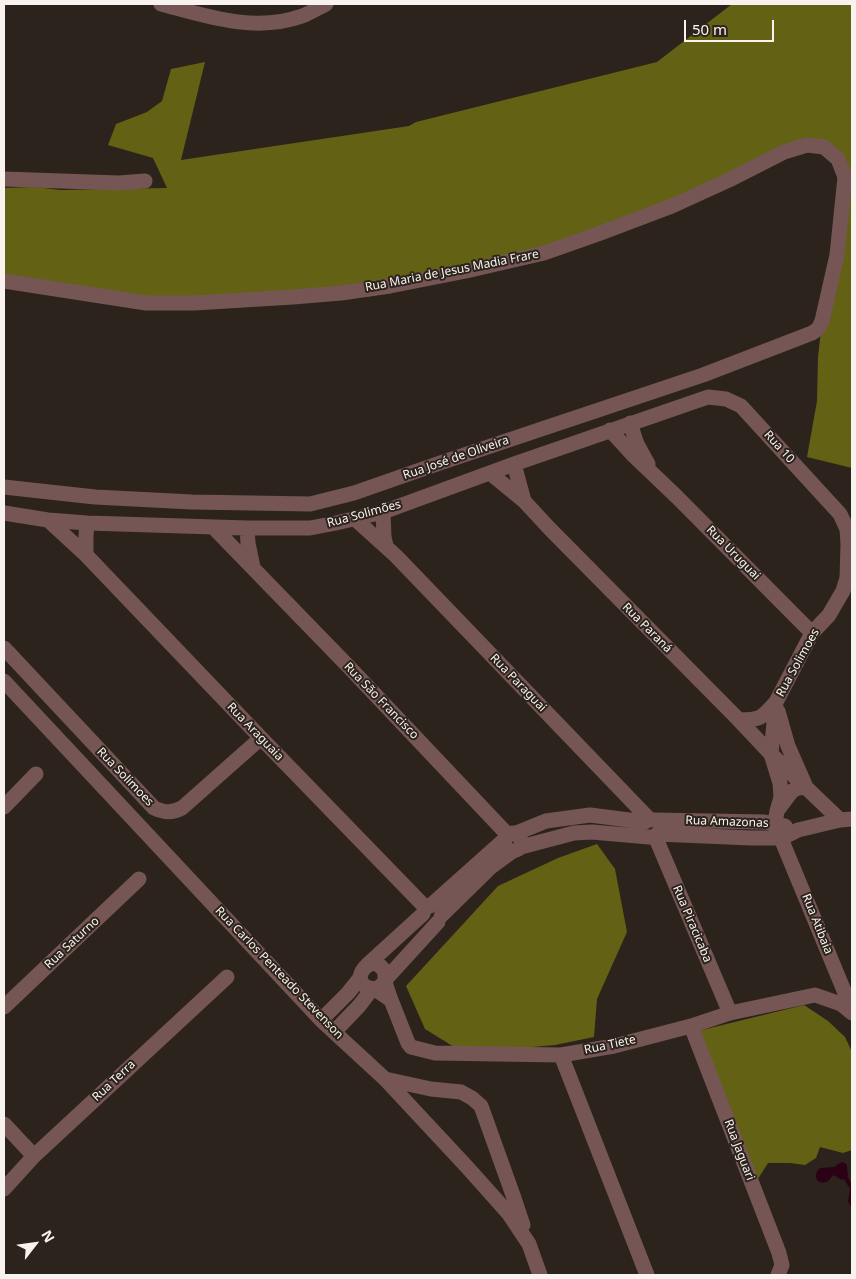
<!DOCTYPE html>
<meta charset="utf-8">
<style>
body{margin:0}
#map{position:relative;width:856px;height:1279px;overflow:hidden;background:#2c231d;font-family:"Noto Sans",sans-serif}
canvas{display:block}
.frame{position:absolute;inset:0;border:5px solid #f9f3ef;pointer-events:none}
.north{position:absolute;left:10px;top:1219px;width:50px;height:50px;-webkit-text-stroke:4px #2c231d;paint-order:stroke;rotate:60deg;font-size:14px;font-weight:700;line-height:20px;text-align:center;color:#f9f3ef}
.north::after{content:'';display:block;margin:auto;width:18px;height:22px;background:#f9f3ef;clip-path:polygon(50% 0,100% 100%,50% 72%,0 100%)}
.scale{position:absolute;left:684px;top:20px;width:90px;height:22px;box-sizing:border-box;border:2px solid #f9f3ef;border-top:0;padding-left:6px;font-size:15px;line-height:18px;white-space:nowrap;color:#f9f3ef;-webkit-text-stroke:4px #2c231d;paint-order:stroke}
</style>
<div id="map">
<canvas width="856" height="1279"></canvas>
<div class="frame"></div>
<div class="north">N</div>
<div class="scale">50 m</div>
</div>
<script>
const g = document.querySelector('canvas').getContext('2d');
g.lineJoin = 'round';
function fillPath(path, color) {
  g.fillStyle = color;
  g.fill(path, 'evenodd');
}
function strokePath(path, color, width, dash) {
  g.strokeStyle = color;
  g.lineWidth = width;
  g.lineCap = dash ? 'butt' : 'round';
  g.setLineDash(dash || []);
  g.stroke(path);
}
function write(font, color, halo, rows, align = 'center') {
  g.font = font + ' "Noto Sans",sans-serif';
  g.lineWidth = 4;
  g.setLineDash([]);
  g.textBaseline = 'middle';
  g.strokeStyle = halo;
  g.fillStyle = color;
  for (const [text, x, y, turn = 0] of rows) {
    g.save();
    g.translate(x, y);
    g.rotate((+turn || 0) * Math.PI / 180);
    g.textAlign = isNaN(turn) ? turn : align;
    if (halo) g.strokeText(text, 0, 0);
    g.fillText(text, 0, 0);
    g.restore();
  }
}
const forest = new Path2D(`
 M732 4H852V468L807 457 817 401 818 357 822 321 837 255 838 159 807 145 672 206 466 271 194 303 4 281V188L36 187 60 190 167 188 153 158 108 145 116 124 147 112 162 101 171 69 205 62 181 160 409 126 416 122 657 62Z
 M597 844 615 869 627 932 597 999 594 1037 555 1045 511 1049 459 1050 425 1029 406 986 498 886 558 858Z
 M804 1005 828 1021 845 1037 852 1052V1150L843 1153 820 1147 816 1158 805 1165 790 1163H768L756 1182 698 1031Z`);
const water = new Path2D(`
 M843 1162 847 1165 848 1177 852 1185V1208L848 1202 850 1189 844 1179 842 1180 833 1175C831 1177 830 1180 828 1181 819 1187 811 1176 820 1168L834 1167 840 1163Z`);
const minor = new Path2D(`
 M161 4C206 16 255 33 302 16 310 13 318 8 326 4
 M4 179 119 183 145 181
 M4 281 146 303H194L293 297 341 293 390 286 466 271 544 253 598 234 672 206 729 180 784 152 807 145 824 147 838 159 845 177 837 255 822 321 818 329 812 333 703 375 440 463 354 493 310 504 192 502 95 497 4 487
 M630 423 637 444 648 464
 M610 430 632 454 677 497 812 633
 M514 464 524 501
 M490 473 524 501 550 529 739 720 771 754 840 820
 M383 512 384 537 386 546
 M4 513 48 520 87 523 247 528H310L336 523 383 512 514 464 708 397 726 399 741 406 840 514 847 529 848 544 847 578 843 591 829 615 812 633 776 702 771 754 780 783 781 797 777 811
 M355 519 396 556 650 820
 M48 520 86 555 261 738 426 908
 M213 527 349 667 508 835
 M247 528 248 543 253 567
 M86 555V536L87 523
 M4 648 154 808C165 813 172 813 182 808L261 738
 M4 681 321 1020 385 1079 467 1167 509 1214 529 1244 540 1275
 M778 711 788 746 806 787 798 788 792 791 777 811 775 824 852 1010
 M739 720C761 720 762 718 776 702
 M4 807 36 774
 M654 820 765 822 785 826
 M514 834 546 821 590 815 645 822
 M657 834 751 838H782L798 830 840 820 852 819
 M655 836 730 1013
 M521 847C523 837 514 828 507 836 499 845 510 857 521 847L574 833 592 832 649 837
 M430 906 505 839
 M441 916 491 867 513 851
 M367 965 423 914
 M386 979 438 922
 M375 989 391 1000C389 994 386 987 385 981 385 976 386 973 383 969 368 950 345 987 375 989L381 986 385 981
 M391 1000 408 1043 411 1047 435 1053 561 1055 614 1046 691 1026 730 1013 815 995 841 1004 852 1013
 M4 1007 139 879
 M321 1020 348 993 360 978
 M691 1026 779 1253 782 1265 778 1275
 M334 1032 359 1006 372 989
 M561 1055 647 1275
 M385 1079 431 1089 461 1092 472 1098 481 1106 514 1198 523 1225
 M4 1124 34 1156
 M4 1189 34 1156 227 977`);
const streetNames = [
 ["Rua Maria de Jesus Madia Frare",452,271,-11],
 ["Rua 10",779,447,48],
 ["Rua José de Oliveira",456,458,-19],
 ["Rua Solimões",364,514,-15],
 ["Rua Uruguai",733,553,45],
 ["Rua Paraná",647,628,45],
 ["Rua Solimoes",798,663,-61],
 ["Rua Paraguai",518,683,46],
 ["Rua São Francisco",381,701,46],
 ["Rua Araguaia",255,732,46],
 ["Rua Solimoes",125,777,46],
 ["Rua Amazonas",727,822,2],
 ["Rua Piracicaba",692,924,67],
 ["Rua Atibaia",817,924,68],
 ["Rua Saturno",72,943,-43],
 ["Rua Carlos Penteado Stevenson",279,973,46],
 ["Rua Tiete",610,1045,-12],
 ["Rua Terra",114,1081,-43],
 ["Rua Jaguari",739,1150,69]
];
fillPath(forest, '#636113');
fillPath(water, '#2b0116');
strokePath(minor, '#765654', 15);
write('12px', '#f9f3ef', '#2c231d', streetNames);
</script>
